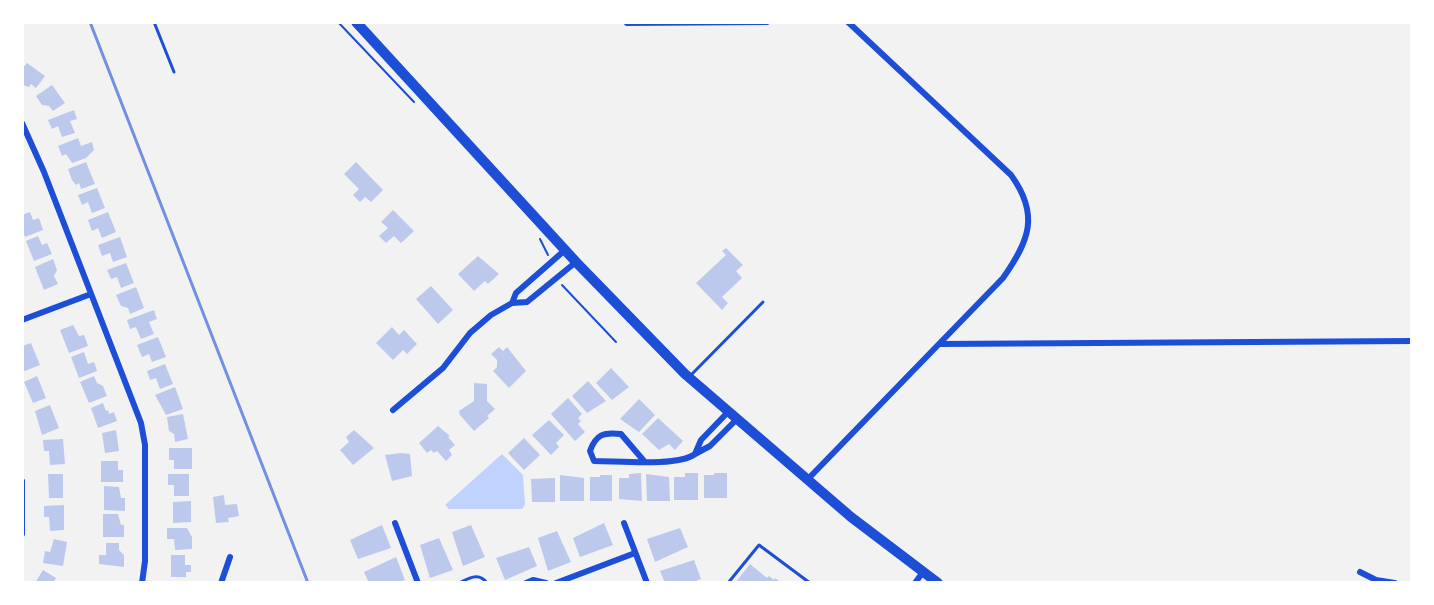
<!DOCTYPE html>
<style>
body{margin:0}
#map{position:relative;width:1434px;height:605px;overflow:hidden;background:#f2f2f2;font-family:Roboto,sans-serif}
canvas{display:block}
.frame{position:absolute;inset:0;border:24px solid #fff;pointer-events:none}
</style>
<div id="map">
<canvas width="1434" height="605"></canvas>
<div class="frame"></div>
</div>
<script>
const g = document.querySelector('canvas').getContext('2d');
g.lineJoin = 'round';
function fillPath(path, color) {
  g.fillStyle = color;
  g.fill(path, 'evenodd');
}
function strokePath(path, color, width, dash) {
  g.strokeStyle = color;
  g.lineWidth = width;
  g.lineCap = dash ? 'butt' : 'round';
  g.setLineDash(dash || []);
  g.stroke(path);
}
const water = new Path2D(`
 M502 454 523 475 525 505 522 509H449L445 505Z`);
const building = new Path2D(`
 M27 63 45 76 36 88 31 84 29 87 22 85V69Z
 M52 85 65 103 53 111 49 106 42 105 36 96Z
 M74 110 77 119 70 121 75 133 62 137 58 126 52 129 48 120Z
 M78 138 81 146 92 142 94 150 86 158 72 163 66 154 62 156 58 146Z
 M86 162 95 184 81 189 79 183 76 185 72 180 68 169Z
 M356 162 383 190 371 202 365 197 360 202 353 195 359 189 344 174Z
 M97 188 105 208 92 213 88 202 82 205 78 195Z
 M393 210 414 231 401 243 394 236 386 243 379 236 388 228 381 222Z
 M30 212 33 220 39 218 43 230 25 237 22 228V215Z
 M108 212 116 232 102 238 98 228 92 231 88 220Z
 M38 236 42 245 47 243 52 254 34 261 26 241Z
 M120 237 127 257 113 262 110 253 102 256 98 245Z
 M726 248 743 265 736 271 742 278 722 297 728 303 722 310 696 283 726 255 722 251Z
 M478 256 499 274 488 284 485 281 474 291 458 274Z
 M53 259 57 270 54 276 58 284 44 290 35 267Z
 M126 263 134 283 121 288 117 277 111 279 107 270Z
 M431 286 453 310 438 324 416 299Z
 M136 287 144 308 130 314 128 308 121 306 116 295Z
 M154 310 157 319 149 322 154 334 141 339 136 327 130 329 127 320Z
 M73 325 79 336 84 335 88 346 69 353 60 330Z
 M392 327 399 335 404 330 417 344 407 354 403 350 393 360 376 343Z
 M158 337 166 357 152 362 149 354 142 357 137 345Z
 M31 343 40 365 22 372V346Z
 M499 347 503 351 507 347 526 371 509 388 493 371 497 367V360L491 354Z
 M84 352 88 364 94 362 97 371 79 378 71 357Z
 M165 364 173 384 160 389 156 378 150 380 147 371Z
 M611 368 629 387 612 400 596 383Z
 M37 376 46 398 33 403 24 382Z
 M94 376 97 383 103 386 107 396 89 403 80 382Z
 M588 381 606 401 587 413 572 396Z
 M474 383 487 384V401L495 409 487 416 489 418 474 431 460 415 459 411 474 401Z
 M175 387 183 409 166 415 155 395Z
 M568 398 582 414 578 418 581 421 578 424 585 432 575 441 551 414Z
 M639 399 655 415 639 432 620 419Z
 M103 403 106 411 108 410 109 414 114 412 117 421 98 428 91 408Z
 M50 405 59 428 42 435 35 411Z
 M183 414 188 439 175 442 174 434 169 431 167 417Z
 M658 418 683 441 675 450 669 444 659 450 642 434Z
 M549 420 564 435 556 443 559 447 551 455 532 435Z
 M438 426 450 436 448 437 455 445 449 450 452 455 446 461 437 451 434 453 431 450 427 453 419 443Z
 M116 430 119 451 105 453 102 433Z
 M354 430 374 448 353 465 340 450 349 442 346 437Z
 M524 438 540 455 524 470 508 453Z
 M63 439 65 464 50 465 49 451H44L43 440Z
 M169 448H192V469H174V460H169Z
 M401 453 410 454 412 476 392 481 385 455Z
 M101 461H118V470H123V482H101Z
 M641 473 642 501 619 499V478H629V474Z
 M685 473H698V500H674V477H685Z
 M714 473H727V498H704V475H714Z
 M48 474H63V498H49Z
 M168 474H189V496H174V485H168Z
 M646 474 669 477 670 501H647Z
 M560 475 584 478V501H560Z
 M600 475H612V501H590V477H600Z
 M555 478V502H532L531 479Z
 M104 486 119 487 121 498H125V511L104 510Z
 M224 495 225 505 237 504 239 516 228 518 229 522 216 523 213 497Z
 M191 501V522L173 523V502Z
 M64 505V530L50 531 49 517H44V506Z
 M103 514H118L121 525H124V537H103Z
 M604 523 613 545 580 557 573 538Z
 M382 525 391 548 358 559 350 540Z
 M471 525 485 557 463 566 452 532Z
 M167 528H187L192 537V549L175 550 174 539H167Z
 M680 528 688 547 655 562 647 539Z
 M557 531 571 562 548 571 538 538Z
 M439 538 453 570 430 578 420 545Z
 M54 539 67 542 63 566 43 563 45 551 50 552Z
 M106 543H119V550L124 555V567L99 564V555H106Z
 M529 547 537 566 505 580 496 558Z
 M171 555H185V565H191V572H186V577H171Z
 M396 557 405 580 396 583H369L364 572Z
 M694 560 701 579 691 583H665L660 571Z
 M750 564 767 578 769 576 774 580 775 578 782 583H735Z
 M43 570 56 578 53 583H35Z`);
const path = new Path2D(`
 M338 22 414 102
 M540 239 548 255
 M562 285 616 342`);
const service = new Path2D(`
 M154 22 174 72
 M692 374 763 302
 M459 583C470 578 479 572 487 583
 M728 583 759 545 810 583`);
const minor = new Path2D(`
 M627 23 767 22
 M22 123 44 172 141 423 145 445V561L142 583
 M512 303 516 293 565 250
 M22 320 91 294
 M940 344 1412 341
 M393 410 443 368 470 333 491 315 512 303 527 302 576 262
 M728 412 701 440 695 454 710 446 737 419
 M644 461 621 434C604 432 596 434 590 451L594 461C618 461 678 467 695 454
 M808 479 1003 278C1029 241 1040 215 1011 175L848 22
 M22 481V534
 M395 523 418 583
 M624 523 647 583
 M1360 572 1376 580 1395 583
 M221 583 230 557
 M526 583 533 580 546 583
 M556 583 635 553
 M915 583 923 572`);
const primary = new Path2D(`
 M356 22 576 262 685 374 851 517 938 583`);
const rail = new Path2D(`
 M90 22 308 583`);
fillPath(water, '#bfd3fe');
fillPath(building, '#bdc9ec');
strokePath(path, '#1d4ed8', 2);
strokePath(service, '#1d4ed8', 3);
strokePath(minor, '#1d4ed8', 6);
strokePath(primary, '#1d4ed8', 10);
strokePath(rail, '#7290e2', 3);
</script>
